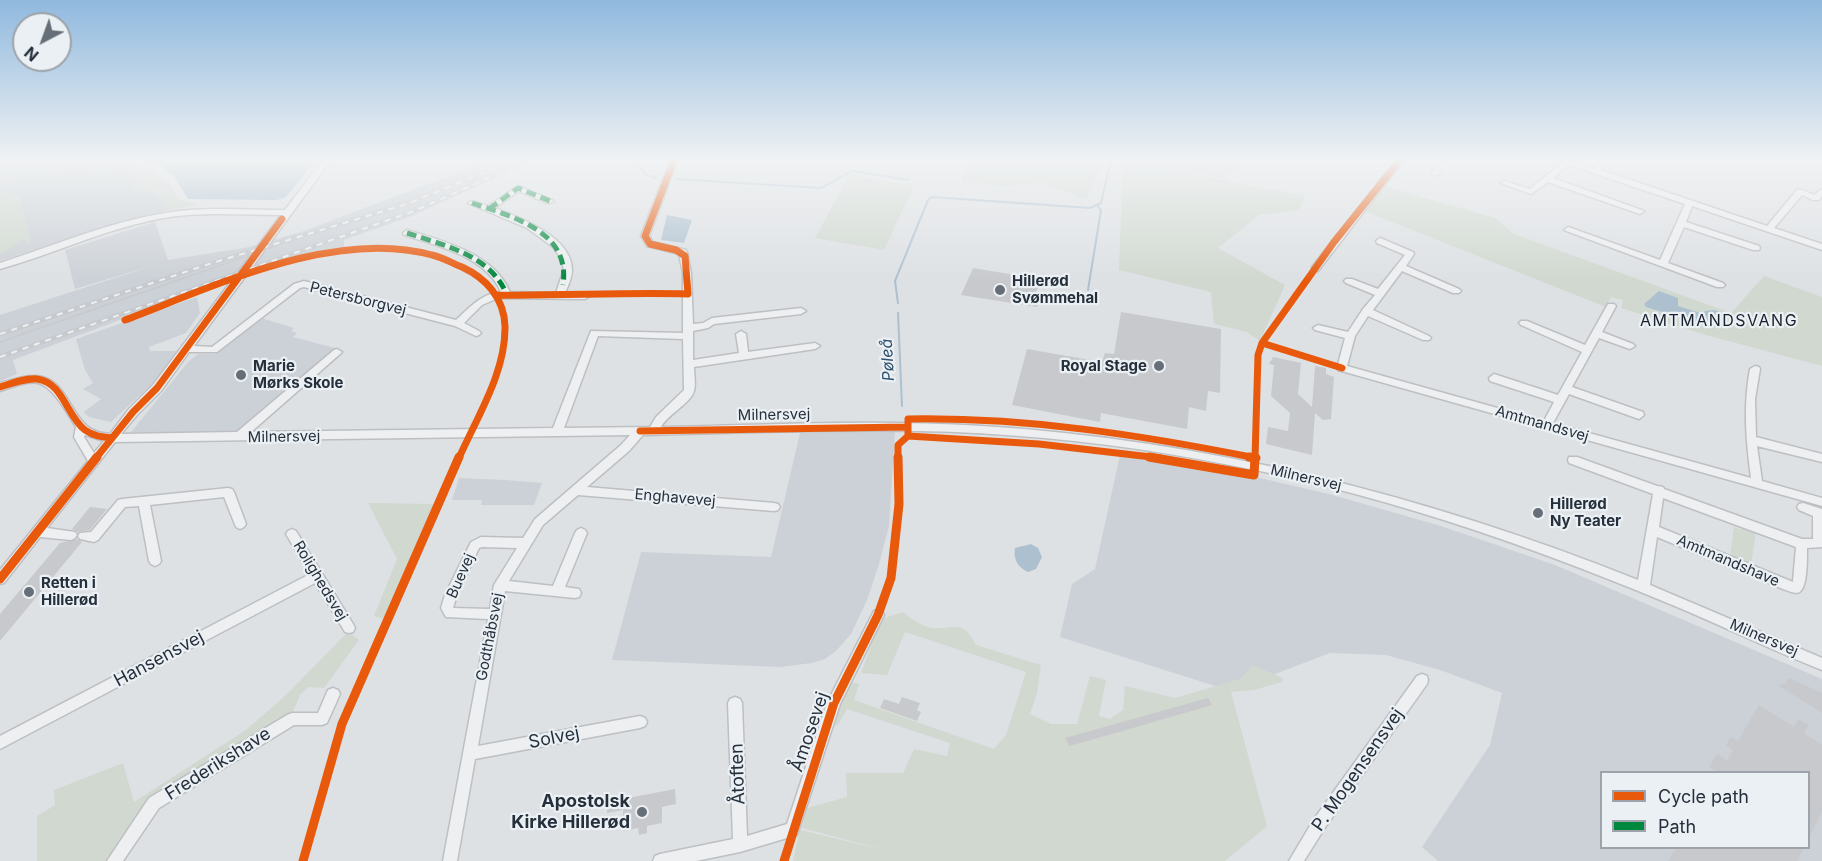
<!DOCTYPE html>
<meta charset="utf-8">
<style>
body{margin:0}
#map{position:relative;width:1822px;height:861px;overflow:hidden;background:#dee1e4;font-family:Inter,sans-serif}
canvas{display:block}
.legend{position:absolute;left:1600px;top:771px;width:210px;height:78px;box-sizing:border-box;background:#ebf0f4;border:2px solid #9ca3aa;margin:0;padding:8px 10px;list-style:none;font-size:18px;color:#26303c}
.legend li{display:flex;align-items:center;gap:12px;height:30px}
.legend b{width:30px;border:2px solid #9ca3aa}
.north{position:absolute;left:12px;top:12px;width:60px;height:60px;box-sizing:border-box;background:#ebf0f4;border:2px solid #9ca3aa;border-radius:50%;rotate:221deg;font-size:16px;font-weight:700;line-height:24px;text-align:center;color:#26303c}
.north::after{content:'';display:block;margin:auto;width:21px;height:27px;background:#666e77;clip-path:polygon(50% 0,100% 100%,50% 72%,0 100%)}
</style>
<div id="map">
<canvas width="1822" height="861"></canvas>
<ul class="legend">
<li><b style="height:8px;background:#e8590c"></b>Cycle path</li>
<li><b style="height:8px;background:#00873e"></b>Path</li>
</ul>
<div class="north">N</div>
</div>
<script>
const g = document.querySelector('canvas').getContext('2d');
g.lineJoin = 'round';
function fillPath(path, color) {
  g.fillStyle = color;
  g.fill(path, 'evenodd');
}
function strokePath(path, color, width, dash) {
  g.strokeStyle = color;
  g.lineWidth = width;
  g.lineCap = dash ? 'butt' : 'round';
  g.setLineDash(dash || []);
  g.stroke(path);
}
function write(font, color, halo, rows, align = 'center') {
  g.font = font + ' Inter,sans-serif';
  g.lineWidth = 4.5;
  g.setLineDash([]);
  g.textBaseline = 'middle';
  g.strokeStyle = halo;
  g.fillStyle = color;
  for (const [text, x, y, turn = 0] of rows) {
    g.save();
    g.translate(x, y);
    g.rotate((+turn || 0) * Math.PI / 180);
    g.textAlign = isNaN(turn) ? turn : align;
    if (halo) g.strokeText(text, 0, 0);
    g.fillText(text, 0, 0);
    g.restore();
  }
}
const built = new Path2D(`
 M91 160 138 166 152 170 168 183 185 207 124 221 0 261V185Z
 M491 160 532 161 412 216 344 240V247L234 277 13 360 17 374 0 381V315L158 264 75 289 65 250 155 222 168 260 249 247 304 231Z
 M197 297 200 313 186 333 149 347 150 351H177L152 384 111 422 89 417 84 412 101 399 83 389 93 383 85 370 76 339Z
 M261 318 294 328 291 331 297 333 293 337 335 348 236 433 131 432 189 361 198 354H216Z
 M895 431 889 526 879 564 867 600 851 634 836 651 825 659 812 663 780 667 612 660 641 552 771 557 800 433Z
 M1120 455 1221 469 1329 494 1441 526 1555 565 1822 679V861H1438L1422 847 1490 745 1502 693 1440 670 1386 655 1330 653 1231 691 1060 637 1072 584 1095 569ZM1602 772H1808V848H1602Z
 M459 478 505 480 542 483 534 505H481L482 500H452Z`);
const green = new Path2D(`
 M0 160C41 160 142 150 169 184H135V177L124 171 94 181 90 176 99 175 95 172 88 175 79 168 58 177H48L47 172 0 185Z
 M971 160H1104L1087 199 1040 183 1005 186 961 182Z
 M1123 160 1305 196 1299 210 1259 215 1218 248 1285 285 1260 341 1247 332 1214 324 1211 292 1119 270Z
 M1131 160H1237L1244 165 1223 178Z
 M849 175 914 186 884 250 815 238Z
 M144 184 170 186 180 199 197 205 172 210 151 190H132L134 185Z
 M1384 186 1495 218 1514 234 1731 313 1764 276 1822 297V366L1706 335 1621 308 1623 300 1611 297 1606 307 1364 211Z
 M0 190 19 196 31 242 26 244 24 239 0 255Z
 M368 503 438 504 387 620 374 616 397 559Z
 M1742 524 1756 529 1751 567 1730 558 1734 527 1741 530Z
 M903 612C910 618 923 627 932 628 955 630 961 617 976 645L1041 665 1037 693 1030 714 1051 724H1077L1090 676 1106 680 1099 716 1110 719 1123 710 1125 686 1175 698 1240 679 1252 665 1283 678 1282 682 1254 690 1231 692 1267 826 1225 861H793L800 830 889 851 802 828 807 808 847 797 846 773H903L914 749 947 756 950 743 847 709 838 725 832 726 851 682 859 684 854 700 994 749 1006 735 1026 672 905 632 887 675 861 673 881 619Z
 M348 632 359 640 324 688 308 687 300 695 292 714 147 806 106 861H37V816L55 805 54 790 123 763 134 802 246 730 286 695Z`);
const water = new Path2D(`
 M141 160H316L286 197 277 200 188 199 174 176 160 165Z
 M667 215 692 220 684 243 661 240Z
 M1659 291 1678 298V306L1700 313C1710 309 1721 308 1726 319L1710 327 1646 307 1644 304Z
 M1031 544 1038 548 1042 557 1036 569 1028 572C1018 568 1013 559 1015 548Z`);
const stream = new Path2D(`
 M635 160 646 175 656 178
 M676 179 821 188 852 171 909 180
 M1088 290 1101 210 1097 205
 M898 303 895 281 928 200 932 197 1090 208 1101 203 1111 160
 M898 313 902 406`);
const building = new Path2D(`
 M973 268 1040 279 1035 296 1039 297 1037 307 961 295Z
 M1121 312 1221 329 1220 393 1208 391 1206 411 1189 407 1187 429 1101 413 1100 422 1012 405 1027 349 1102 362 1105 353 1114 354Z
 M1273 357 1301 363 1298 394 1312 407 1315 366 1326 368V374L1334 377 1331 419 1323 420 1315 413 1312 455 1266 444 1268 427 1288 431 1290 413 1271 396 1274 365 1269 364Z
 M90 507 107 509 90 530 78 532 72 529Z
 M77 539 82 542 0 641V614L60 543Z
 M1789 678 1822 693V713L1778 685 1785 684Z
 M902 697 920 703 917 710 921 712 917 721 880 708 884 699 899 704Z
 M1208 698 1212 705 1119 732 1069 746 1065 738Z
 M1759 705 1794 727 1798 719 1808 725 1804 733 1822 745V811L1809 838V772H1718L1709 767 1717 754 1727 761 1733 750 1726 745 1731 737 1738 741Z
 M675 789 676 804 662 807V823L647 826V833L639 835 638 828 623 831V810L607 813V802Z
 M1676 848H1804L1797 861H1668Z`);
const minor = new Path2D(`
 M323 160H331L194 346 212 347 294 284 304 281 456 320C469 308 482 293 501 292 486 256 437 246 404 235L403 233 407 230C444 241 494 254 510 292L556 293 564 269 560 257 553 247 527 228 468 203 472 201 488 206 518 186 554 201 550 203H547L519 191 495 208C521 218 572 237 572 270 572 278 568 286 565 293H585L590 296 585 299 498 298 482 305 464 323 479 331 481 333 479 335 476 336 455 326 304 287 300 288 217 352H189L161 391 137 415 121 434 237 432 334 350 337 349 342 352 340 354 251 432 553 428 591 331 683 333V273L679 254 647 246 641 236 670 160H678L649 236 653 242 686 250 687 252 691 273 693 324 703 323 712 318 801 308 806 311 801 314 714 324 708 328 693 331V360L739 353 736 334 741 331 746 334 748 352 815 343 820 346 815 349 694 367C694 374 696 385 694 391 690 404 668 414 661 427 767 425 875 419 982 426 1208 440 1428 496 1638 580L1653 494 1569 463 1568 460 1569 457H1577L1657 486 1663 487 1664 489 1802 539H1813V516L1799 510 1797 507 1799 504 1803 503 1822 509V547L1807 548C1807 558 1808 592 1797 593 1793 593 1786 590 1783 589L1657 537 1650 585 1822 658V670C1771 650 1721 625 1670 604 1588 570 1504 538 1418 512 1257 463 1086 434 918 431 827 429 735 433 643 435L629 451 587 487 774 503 778 504 780 507 778 510 774 511 578 495 543 525 509 581 553 586 575 533 577 530 581 528 585 530 587 533 565 587 579 589 581 593 579 597 575 598 505 591 478 746 640 716 645 718 647 722 645 726 640 728 475 759 457 861H443L488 619 446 617 441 608 445 595 471 542 481 537 523 538 535 519 621 445 630 435 115 442 47 528 75 532 77 535 75 538 71 540 40 537 4 583 0 584V570L88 461 74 437 76 427C68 415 53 386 38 383 26 381 12 387 0 391V383C11 380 24 375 37 376 65 378 69 412 88 427 94 432 102 433 110 434L129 409 153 385 281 215C240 215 198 211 158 219 103 230 53 254 0 269V263C59 244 118 218 180 211 215 207 250 210 285 210ZM598 336 683 339 684 390 656 417 650 427 564 428ZM85 435 104 441 94 453 84 437ZM1663 498 1796 547 1793 582 1659 527ZM482 547 517 548 494 585 490 609 453 608 457 595 479 548Z
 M1396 160H1404L1318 271H1312V267Z
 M1441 160H1449L1438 175H1432L1431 173Z
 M1559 160H1571L1594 168 1601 160H1610L1601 170 1767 226 1797 190H1803L1814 195 1822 189V196L1819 200H1813L1802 195 1774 228 1822 244V250L1692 206 1686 222 1759 246 1760 248 1759 250H1753L1684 227 1668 263 1723 283 1725 285 1723 287H1717L1564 230 1568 227 1571 228 1660 260 1685 204 1569 165 1553 178 1644 211 1640 214 1637 213 1548 182 1531 194 1501 183 1505 181 1530 189 1563 162Z
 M1380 238 1413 252 1414 254 1406 266 1459 289 1461 291 1459 293H1453L1402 271 1373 310 1429 336 1431 338 1429 340H1423L1368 316 1355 336 1347 366 1544 421 1554 402 1490 381 1489 378 1494 374 1558 395 1582 352 1521 325 1519 323 1521 321H1527L1585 345 1608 304H1614L1616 306 1602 332 1633 344 1635 346 1630 349 1599 338 1572 387 1643 412 1644 415 1639 419 1569 394 1553 423 1751 478C1746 441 1743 406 1750 369L1755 366 1759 367 1760 369 1755 399 1756 437 1822 454V462L1757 446 1762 481 1822 498V506L1338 370 1337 368 1345 338 1315 330 1313 328 1318 325 1348 332 1363 309 1375 295 1346 283 1344 281 1346 279H1352L1378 289 1405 255 1377 243 1376 241Z
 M228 488 232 489 234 492 246 524 244 527 240 529 236 527 224 497 150 505 161 561 159 564 155 566 151 564 149 561 139 506 125 507 98 540 94 542 80 539 78 536 80 533 91 532 118 500 122 499Z
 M292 529 296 531 353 624 355 628 353 632 349 633 345 632 315 583 0 749V736L310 574 286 534 288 531Z
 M878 610 882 611 884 615 840 704 797 835 740 852 696 861H653L655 856 660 854 733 839 728 703 730 699 735 697 740 699 742 703 747 836 787 824 827 703 874 611Z
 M1422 674 1427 676 1428 680 1427 684 1324 829 1304 861H1289L1314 819 1417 676Z
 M333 688 338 690 340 694 327 723 322 725H294L159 808 123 861H107L149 798 287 715 292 713H318L328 690Z`);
const tram = new Path2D(`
 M0 342 411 199 506 160`);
const rail = new Path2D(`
 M0 334 209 264 407 204 502 165
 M0 357 414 211 530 160`);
const quiet = new Path2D(`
 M472 203C513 217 571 231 563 285
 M489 209 518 188 550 201
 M407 233C443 245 490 255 506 293`);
const cyclewayFar1 = new Path2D(`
 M497 295C561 296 624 292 688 294L685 256 676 250 650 244 645 236 674 160
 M125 320C215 286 335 228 432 255 442 257 452 263 462 267 486 278 504 298 505 326 506 372 477 417 459 458
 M1262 343 1342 368
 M0 387C12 383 25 378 37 379 63 382 67 417 85 430 93 436 102 437 112 438
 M640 431 908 427
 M908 436 1039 444 1160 458
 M96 458 133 412 157 388 282 219
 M898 458V445L908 436V419C1026 417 1141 435 1256 458
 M1255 458 1258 355 1262 343 1334 242 1400 160`);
const cycleway = new Path2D(`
 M1149 457 1254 475 1255 457
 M1249 457 1256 458
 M0 579 97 457
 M303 861 342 724 459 457
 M784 861 834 703 878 615 891 578 899 504 898 457`);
const markers = [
 [1000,290,6,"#666e77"],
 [1159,366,6,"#666e77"],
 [241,375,6,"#666e77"],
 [1538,513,6,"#666e77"],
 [29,592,6,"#666e77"],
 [642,812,6,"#666e77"]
];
const poiNames = [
 ["Hillerød",1012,281],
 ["Svømmehal",1012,298],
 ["Marie",253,366],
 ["Mørks Skole",253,383],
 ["Royal Stage",1147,366,"right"],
 ["Hillerød",1550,504],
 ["Ny Teater",1550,521],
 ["Retten i",41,583],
 ["Hillerød",41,600]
];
const streetNames = [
 ["Petersborgvej",358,299,14],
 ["Milnersvej",774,415,-1],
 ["Amtmandsvej",1542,424,16],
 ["Milnersvej",284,437,-1],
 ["Milnersvej",1306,478,13],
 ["Enghavevej",675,498,5],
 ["Amtmandshave",1728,561,23],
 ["Buevej",461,576,-66],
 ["Rolighedsvej",320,581,59],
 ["Godthåbsvej",490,637,-79],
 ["Milnersvej",1764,638,23]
];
const neighbourhoodNames = [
 ["AMTMANDSVANG",1719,321]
];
const waterNames = [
 ["Pøleå",888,360,-93]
];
const nearStreetnames = [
 ["Hansensvej",159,659,-28],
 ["Åmosevej",810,732,-71],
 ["Solvej",554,738,-11],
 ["Frederikshave",218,764,-32],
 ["P. Mogensensvej",1358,770,-55],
 ["Åtoften",738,774,-92]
];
const nearPoinames = [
 ["Apostolsk",630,802],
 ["Kirke Hillerød",630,823]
];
fillPath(built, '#ccd1d7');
fillPath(green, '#d0d8cf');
fillPath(water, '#acc0cf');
strokePath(stream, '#acc0cf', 2);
fillPath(building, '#c7c9cc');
strokePath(minor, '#bdbfc2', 3);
fillPath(minor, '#eeeff1');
strokePath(tram, '#c7c9cc', 1.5);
strokePath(rail, '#c7c9cc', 4.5);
strokePath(rail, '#ebf0f4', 2, [6]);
strokePath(quiet, '#00873e', 5, [10, 5]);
strokePath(cyclewayFar1, '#e8590c', 7);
strokePath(cycleway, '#e8590c', 9);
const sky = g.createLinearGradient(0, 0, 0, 281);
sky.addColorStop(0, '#90b9de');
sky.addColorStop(0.57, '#f0f2f3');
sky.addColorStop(1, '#f0f2f300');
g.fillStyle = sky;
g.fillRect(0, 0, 1822, 281);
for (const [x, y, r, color] of markers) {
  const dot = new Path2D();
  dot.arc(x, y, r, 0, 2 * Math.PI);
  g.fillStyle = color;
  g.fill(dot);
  strokePath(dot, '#ebf0f4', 2);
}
write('bold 15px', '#26303c', '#ebf0f4', poiNames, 'left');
write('15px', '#26303c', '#ebf0f4', streetNames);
g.letterSpacing = '1.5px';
write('16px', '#19212d', '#ebf0f4', neighbourhoodNames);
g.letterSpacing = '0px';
write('italic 16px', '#31526f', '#ebf0f4', waterNames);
write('18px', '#26303c', '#ebf0f4', nearStreetnames);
write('bold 18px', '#26303c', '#ebf0f4', nearPoinames, 'right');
</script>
